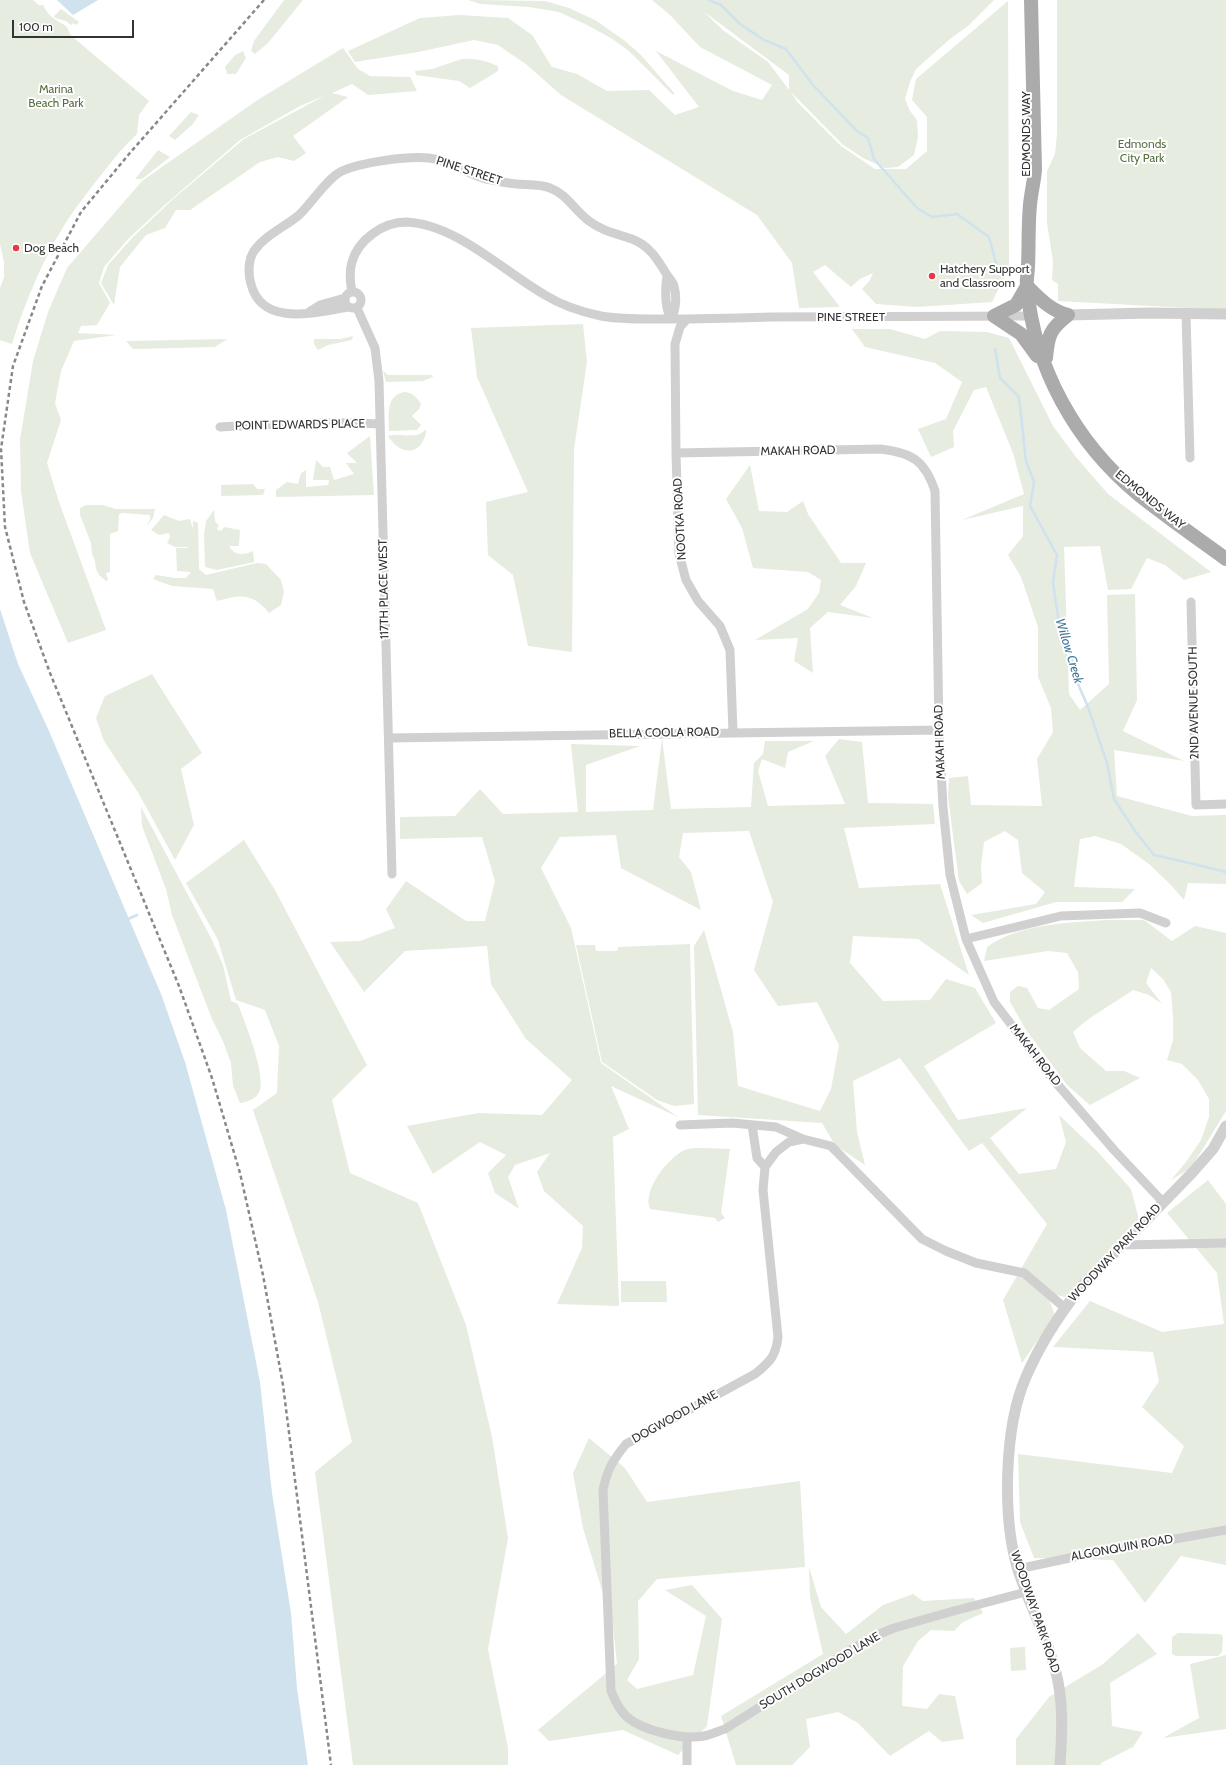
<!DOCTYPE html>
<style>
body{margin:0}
#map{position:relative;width:1226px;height:1765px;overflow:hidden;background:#fff;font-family:Cabin,sans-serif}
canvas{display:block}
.scale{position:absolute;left:12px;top:20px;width:122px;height:18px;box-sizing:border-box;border:2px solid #333;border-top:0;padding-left:5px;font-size:12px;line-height:14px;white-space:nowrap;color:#333;-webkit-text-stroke:3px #fff;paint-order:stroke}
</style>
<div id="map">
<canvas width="1226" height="1765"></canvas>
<div class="scale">100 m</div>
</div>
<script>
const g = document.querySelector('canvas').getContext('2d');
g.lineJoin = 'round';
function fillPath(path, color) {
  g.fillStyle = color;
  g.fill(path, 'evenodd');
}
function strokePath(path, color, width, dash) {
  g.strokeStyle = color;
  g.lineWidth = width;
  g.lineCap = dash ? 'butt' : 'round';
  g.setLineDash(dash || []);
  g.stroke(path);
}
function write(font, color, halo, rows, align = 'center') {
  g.font = font + ' Cabin,sans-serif';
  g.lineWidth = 4;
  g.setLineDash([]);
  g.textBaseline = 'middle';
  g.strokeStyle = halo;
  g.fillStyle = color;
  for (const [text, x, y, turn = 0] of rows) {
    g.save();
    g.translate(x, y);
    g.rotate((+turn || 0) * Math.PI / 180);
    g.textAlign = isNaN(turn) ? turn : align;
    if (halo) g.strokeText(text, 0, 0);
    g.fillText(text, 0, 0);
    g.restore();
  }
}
const green = new Path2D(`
 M0 0H33L39 5H43C50 19 56 19 67 27L70 34 75 39 149 101 139 115 137 134C125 145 115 157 105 170 91 188 77 205 65 224 42 261 25 302 12 344L0 340V288L4 277V262L0 244Z
 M284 0H303L268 43 255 54 251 51 254 41Z
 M468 0 545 1 569 8 595 20 625 41 640 54 675 94H672L629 51 611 38 585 24 559 12 529 7 481 4Z
 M652 0H994L968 26 950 39 916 69 910 82 905 99 910 111 917 120 918 137 914 155 898 167 885 168 863 158 842 144 791 92 798 103 841 146 875 169H906L927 151V117L912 100 916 79 1008 1 1009 268 992 302 917 307 876 304 862 289 870 280 873 273 860 279 851 287 825 265 813 272 840 307 799 308 792 263 757 215 561 95 527 65 498 45 474 40 418 52 355 62 348 51 420 18 460 15 508 18 532 35 552 67 577 74 607 91 649 90 675 115 699 107 656 51 733 91 762 100 772 85 700 47 670 15ZM703 11 789 75V90L768 62 724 31Z
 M1057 0H1226V310L1058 301V284L1052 280 1053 261 1047 223V171L1055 154 1057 133Z
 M61 9 79 22 76 25 73 23 71 25 66 21 55 18 54 16Z
 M343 48 358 69 370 76 410 77 417 91 368 95 352 84 332 93 348 97 293 136 306 153 294 161 278 157 260 162 190 210H176L165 228 146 235 120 267 114 305 101 283 108 265 133 237 173 199 244 139 324 96 300 106 240 140 167 203 128 239 104 267 99 283 110 303 97 325 81 326 78 333 116 335 74 341 61 371 55 403 61 420 47 463 59 502 106 630 68 643 30 553 21 491 20 439 33 361 48 312 67 268 142 181 259 99Z
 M243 51 246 58 236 74H227L225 67 235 55Z
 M462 59C476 58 486 61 498 66V71L470 88 459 81 416 75 415 71 432 69Z
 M191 112 199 115 193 124 175 140 169 136Z
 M158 150 170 157 142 179H135Z
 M583 324 587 362 574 449 572 652 528 646 513 575 488 555 486 502 528 492 477 377 471 328Z
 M852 329H890L925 339 940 331 987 332 1009 338 1053 426 1076 457 1108 494 1211 572 1184 580 1165 565 1147 558 1131 589 1108 590 1100 546 1064 547 1069 694 1080 710 1109 684 1107 595 1135 594 1137 700 1123 731 1184 761 1114 750 1117 796 1192 816 1226 815V884L1188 883 1184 900 1170 884 1149 864 1121 844 1095 836 1080 839 1074 887 1135 889 1122 902H1056L983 923 971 915 1036 904 1045 892 1022 873 1018 840 1005 831 984 842 981 866 982 883 967 894 959 881 948 797 949 778 968 776 971 805 1042 806 1037 759 1053 732 1051 708 1038 677V627L1021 577 1008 555 1023 536V506L962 520 1024 494 1013 453 986 387 974 390 953 431 954 447 931 457 918 429 946 419 962 382 935 363 865 347Z
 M353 336 352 340 328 345 318 350 314 344V339H340Z
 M227 339 215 347 133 349 126 341Z
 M383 371 388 375H432L433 377 423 381 386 382Z
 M404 392C413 392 416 397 421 404L419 409 412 416 421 425 417 430 389 431C389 416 385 396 404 392Z
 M426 429C427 433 425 437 423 441 414 458 396 450 388 436 401 432 416 441 426 429Z
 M370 436 374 495 276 497V490L287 482 298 484 301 473 306 470V487L328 485 329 480H313L316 460 323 467H330L334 480 354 474 346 463H357L347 453Z
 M750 465 759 511 787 512 803 501 808 514 841 563H866L856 586 840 605 873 618 828 612 810 628 813 673 794 661 798 638 755 640 808 609 819 593 821 580 808 572 753 568 742 528 726 499Z
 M253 484 257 489H265L263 495 221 496V485Z
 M86 505H102L116 509H155L153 518 147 526 150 519V515L123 513 119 514 118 531 110 534V572L106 573 108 580 106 581 99 575 96 569 95 561 92 554 91 543 80 515V508Z
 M214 510 215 521 219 526 217 528 218 531 222 530 224 527 240 530 239 546H230V548C237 556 244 555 253 551L254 562 217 570 205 567 204 535 206 521Z
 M164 515 179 521 190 519 193 529V521L198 523 199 569 206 575 257 563 266 564 281 580 284 592 281 605 269 613C253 593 241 594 217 601L213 589 172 586 153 579 156 575 175 578H186L191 572 177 571 176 548H188V551V547H175L167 543 170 537 169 533 159 535 151 530Z
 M152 674 202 753 181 769 194 825 175 860 139 794 104 741 96 718 105 696Z
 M662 738 671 809 751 807 754 763 763 754 765 741H814L788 752 785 768 762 759 758 771 768 806 845 804 825 756 839 739 862 742 868 803 933 804 935 824 844 828 859 888 940 884 969 975 918 939 853 936 850 963 883 1001 930 1000 946 979 975 988 996 1023 924 1066 958 1120 1027 1108 990 1138 1019 1174 1056 1169 1066 1142 1059 1115 1097 1151 1131 1189 1139 1220 1068 1298 1057 1295 1050 1302 1055 1315 1022 1363 1003 1300 1047 1224 982 1143 969 1151 900 1058 853 1081 857 1132 865 1165 835 1145 822 1123 698 1115 694 946 704 930 733 1032 738 1086 820 1111 831 1089 839 1045 817 1002 778 1006 754 970 773 902 749 831 683 833 679 857 691 872 701 910 621 868 616 835 560 837 541 868 571 928 601 1063 678 1117 611 1086 629 1129 613 1137 619 1306 557 1304 582 1248 583 1226 544 1191 537 1172 550 1153 515 1165 508 1177 519 1209 495 1193 488 1173 506 1155 480 1142 433 1174 407 1126 478 1113 542 1115 572 1080 526 1039 491 984 487 946 405 951 364 992 330 942 360 941 395 928 386 909 406 881 466 921H485L495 881 482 837 400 839V817L455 816 480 789 503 814 578 812 571 744 640 746 586 765V812L653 810Z
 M141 807 211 938 223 965 231 1001 238 1004C245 1023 265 1072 260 1090 258 1098 248 1102 240 1103L233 1086 231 1063 223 1041 212 1019 172 915 166 889 142 826Z
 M244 840 275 890 367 1065 332 1100 350 1173 418 1203 466 1325 492 1437 508 1538 488 1649 508 1748V1765H353L315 1472 352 1442 318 1302 253 1110 277 1093 279 1046 265 1010 236 1000 218 940 186 883Z
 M1107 920H1144L1172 941 1195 926 1226 933V1111L1191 1168 1171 1180 1186 1162 1201 1140 1209 1117V1099L1198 1080 1182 1064 1167 1060 1173 1040V1018L1171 992 1163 979 1151 968 1146 983 1162 1004 1149 995 1133 990C1113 1004 1091 1015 1073 1032L1080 1048 1106 1071H1124L1140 1078 1090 1105 1068 1086 1026 1030 1010 1002V992L1018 986 1027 988 1038 1008 1049 1010 1079 989 1078 972 1067 953 1048 951 984 961 987 947C1021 923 1067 923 1107 920Z
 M690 944 694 1104 674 1106 657 1100 602 1062 576 945H595L596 951H617L618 947Z
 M704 1148 730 1149 721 1213 725 1218 718 1222 715 1218 650 1209C642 1191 668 1157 685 1150 690 1148 698 1148 704 1148Z
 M1208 1180 1226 1204V1565L1181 1556 1145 1603 1113 1560 1034 1558 1020 1522 1018 1454 1172 1473 1184 1446 1142 1407 1159 1381 1153 1352 1053 1347 1090 1301 1162 1332 1224 1324 1217 1273 1167 1213Z
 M621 1281H666L667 1302H621Z
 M589 1438 625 1468 647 1502 800 1481 805 1567 657 1579 638 1601 639 1659 627 1680 637 1689 693 1675 706 1616 665 1590 692 1585 722 1619 707 1726 678 1755 623 1730 549 1741 538 1730 617 1664 613 1626 583 1528 573 1473Z
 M809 1567 821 1607 846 1634 883 1605 913 1594 923 1601 974 1598 983 1613 963 1622 954 1631 931 1630 918 1641 903 1666 902 1706 927 1709 939 1694 955 1696 964 1739 942 1742 929 1731 890 1756 858 1723 838 1712 806 1719 810 1747 792 1765H736L721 1716 823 1654 810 1597Z
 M1138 1633 1157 1654 1110 1683 1112 1726 1143 1732 1133 1747 1101 1763V1765H1016V1739L1049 1697 1103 1664Z
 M1178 1633 1220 1634 1223 1636 1222 1652 1218 1656H1176L1172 1654V1637Z
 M1025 1647 1026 1670 1011 1671 1010 1648Z
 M1226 1655V1729L1163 1738 1199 1718 1190 1664Z`);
const water = new Path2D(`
 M57 0H98L73 15Z
 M0 609 18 664 49 731 161 994 185 1062 226 1210 260 1382 272 1493 291 1613 297 1688 308 1765H0Z`);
const stream = new Path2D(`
 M709 0 721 5 740 24 764 40 786 49 813 85 857 131 868 138 874 159 917 208 932 217 957 214 989 237 999 274
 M995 349 1000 378 1019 397 1026 461 1034 482 1030 506 1057 555 1053 583 1060 630 1071 655 1078 684 1088 707 1107 763 1114 799 1135 831 1154 855 1194 864 1226 872
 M128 919 137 915`);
const minor = new Path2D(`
 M667 276C665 290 664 306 671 319
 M345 300a8 8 0 1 1 16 0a8 8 0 1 1-16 0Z
 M352 292C350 282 349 272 352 262 358 240 383 222 406 222 456 224 503 271 545 295 561 305 582 312 601 316 624 320 647 319 669 319 703 319 737 318 771 317 858 316 945 316 1032 316
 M349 307C317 312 262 328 251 284 248 274 248 260 254 251 265 235 285 227 299 215 312 203 327 178 342 171 362 162 407 156 429 158 449 160 467 174 486 179 496 181 506 183 516 184 527 185 540 184 550 188 567 194 575 211 589 221 602 231 617 234 632 239 649 245 658 260 667 275 669 278 673 282 674 286 677 297 676 310 671 319
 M357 308 375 348 379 381 392 874
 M309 312 320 305 345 298
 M1186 314 1190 458
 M687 319 680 327 675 344 676 453 679 554 686 580 698 601 720 626 730 650 733 732
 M220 427C273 424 327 421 380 424
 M676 453 881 449C913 453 925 461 935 491L939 730 943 807 950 875 966 939 994 1002 1052 1078 1114 1150 1163 1202
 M1191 602 1196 805 1226 804
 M389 738 939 730
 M966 939 1061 916 1140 913 1166 923
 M680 1125 732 1123 776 1127 803 1139 831 1146 922 1239 946 1251 976 1263 1024 1273 1065 1308
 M752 1125 757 1158 765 1167
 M803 1139 789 1142 776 1152 765 1167 763 1190 778 1337C776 1356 770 1362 755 1374L626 1444C613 1460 607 1470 603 1490L611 1691C615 1701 619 1710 627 1717 643 1731 683 1740 704 1736 711 1735 718 1731 725 1729L849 1651 877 1635 894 1628 950 1612 1026 1592
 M1121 1245 1226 1243
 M1018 1569 1079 1556 1226 1530
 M687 1737V1765`);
const tertiary = new Path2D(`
 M1068 315 1150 313 1226 314
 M1060 1765C1062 1733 1064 1700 1055 1669 1046 1635 1029 1604 1018 1570 1002 1518 1004 1427 1026 1377 1040 1344 1059 1315 1081 1287L1192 1173 1213 1149 1226 1126`);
const primary = new Path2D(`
 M1031 0C1032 57 1034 113 1035 170 1034 182 1031 193 1030 205 1028 225 1029 246 1028 266 1028 273 1026 280 1027 287 1034 368 1076 443 1138 494 1167 517 1197 538 1226 559
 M1027 286C1040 299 1050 310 1068 315
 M994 316 1021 334 1037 356
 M994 316 1016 305 1027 286
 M1046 358C1048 335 1050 329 1068 315`);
const rail = new Path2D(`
 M264 0 129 154 81 212 42 286 13 366 1 449 5 527 24 602 50 673 179 986 212 1078 240 1173 263 1275 283 1385 331 1765`);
const markers = [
 [16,248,4,"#e63947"],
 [932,276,4,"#e63947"]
];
const parkNames = [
 ["Marina",56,89],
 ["Beach Park",56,103],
 ["Edmonds",1142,144],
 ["City Park",1142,158]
];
const streetNames = [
 ["EDMONDS WAY",1026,134,-90],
 ["PINE STREET",469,171,18],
 ["PINE STREET",851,317],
 ["POINT EDWARDS PLACE",300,425,-1],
 ["MAKAH ROAD",798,451,-1],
 ["EDMONDS WAY",1150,500,39],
 ["NOOTKA ROAD",680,519,-93],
 ["117TH PLACE WEST",384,589,-91],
 ["2ND AVENUE SOUTH",1194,703,-91],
 ["BELLA COOLA ROAD",664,733,-1],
 ["MAKAH ROAD",940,742,-92],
 ["MAKAH ROAD",1035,1055,52],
 ["WOODWAY PARK ROAD",1115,1253,-47],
 ["DOGWOOD LANE",675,1417,-29],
 ["ALGONQUIN ROAD",1122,1548,-10],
 ["WOODWAY PARK ROAD",1035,1612,71],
 ["SOUTH DOGWOOD LANE",820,1671,-31]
];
const poiNames = [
 ["Dog Beach",24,248],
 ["Hatchery Support",940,269],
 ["and Classroom",940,283]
];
const waterNames = [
 ["Willow Creek",1069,651,73]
];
fillPath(green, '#e6ecdf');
fillPath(water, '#cfe2ee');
strokePath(stream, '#cfe2ee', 2.5);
strokePath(minor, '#d0d0d0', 9);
strokePath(tertiary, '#d0d0d0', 11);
strokePath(primary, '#ababab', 14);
strokePath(rail, '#888', 2.5, [4, 3]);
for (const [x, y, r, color] of markers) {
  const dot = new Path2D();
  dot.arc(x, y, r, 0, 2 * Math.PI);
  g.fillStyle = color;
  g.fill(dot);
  strokePath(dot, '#fff', 1.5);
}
write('12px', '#56703f', '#fff', parkNames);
write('12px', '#333', '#fff', streetNames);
write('12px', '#333', '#fff', poiNames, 'left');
write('italic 13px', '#3f7597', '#fff', waterNames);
</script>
